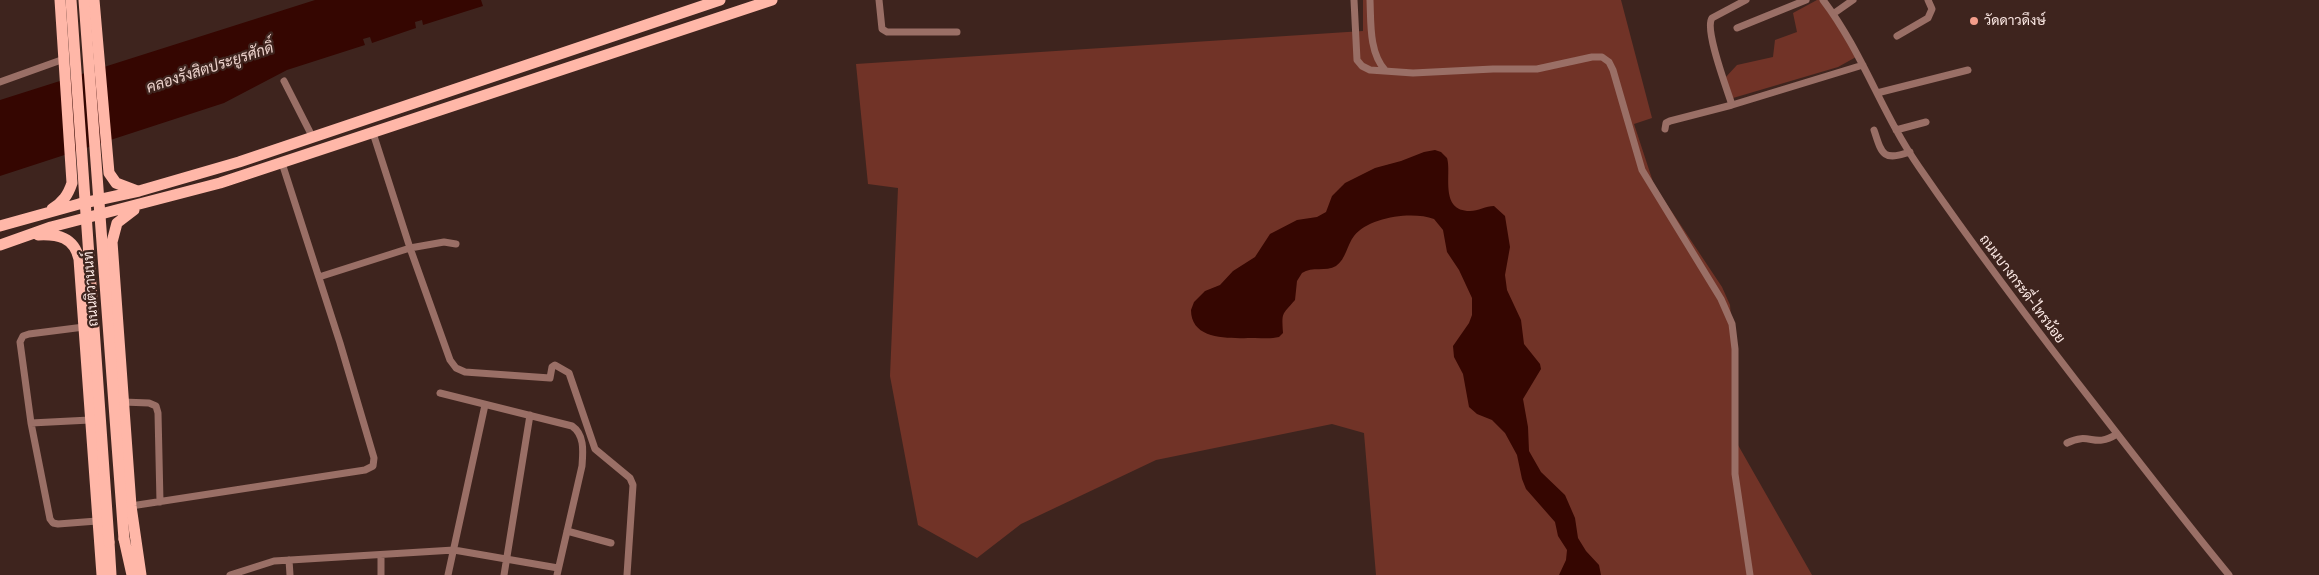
<!DOCTYPE html>
<meta charset="utf-8">
<style>
body{margin:0}
canvas{display:block;background:#3e241e}
</style>
<canvas width="2319" height="575"></canvas>
<script>
const g = document.querySelector('canvas').getContext('2d');
g.lineJoin = 'round';
function fillPath(path, color) {
  g.fillStyle = color;
  g.fill(path, 'evenodd');
}
function strokePath(path, color, width, dash) {
  g.strokeStyle = color;
  g.lineWidth = width;
  g.lineCap = dash ? 'butt' : 'round';
  g.setLineDash(dash || []);
  g.stroke(path);
}
function write(font, color, halo, rows, align = 'center') {
  g.font = font + ' Inter,Sarabun,sans-serif';
  g.lineWidth = 4.5;
  g.setLineDash([]);
  g.textBaseline = 'middle';
  g.strokeStyle = halo;
  g.fillStyle = color;
  for (const [text, x, y, turn = 0] of rows) {
    g.save();
    g.translate(x, y);
    g.rotate((+turn || 0) * Math.PI / 180);
    g.textAlign = isNaN(turn) ? turn : align;
    if (halo) g.strokeText(text, 0, 0);
    g.fillText(text, 0, 0);
    g.restore();
  }
}
const green = new Path2D(`
 M1363 0H1621L1652 118 1634 124 1654 185 1722 287 1730 305 1736 380 1734 438 1812 575H1376L1364 433 1332 424 1156 460 1021 524 977 558 918 525 890 376 898 188 868 184 856 64 1363 31Z
 M1817 0H1820L1834 16 1856 57 1838 67 1733 98 1725 78 1737 65 1773 57 1775 40 1797 32 1793 13Z`);
const water = new Path2D(`
 M315 0H481L483 6 423 25 422 20 415 22 416 28 372 43 370 37 363 39 365 45 287 70 224 103 0 176V100Z
 M1435 150 1441 152 1447 158C1452 174 1439 211 1470 211 1478 211 1486 206 1494 206L1505 216 1510 247 1505 275 1507 290 1521 320 1524 344 1540 364 1541 369 1523 399 1528 427 1529 451 1541 472 1565 495 1575 518 1578 538 1586 551 1599 565 1601 575H1559L1566 560 1567 550 1558 536 1555 522 1526 489 1522 479 1517 455 1505 433 1492 420 1477 414 1469 407 1463 374 1454 357 1453 346 1469 323 1472 315V298L1459 270 1447 252 1443 230 1434 219C1412 211 1369 217 1354 236 1347 245 1346 259 1336 266 1326 272 1312 266 1302 273L1297 281 1295 300C1281 316 1282 312 1283 333L1279 337C1271 339 1263 338 1255 338 1233 338 1191 342 1191 310L1194 302 1205 291 1220 285 1233 271 1255 257 1270 234 1297 220 1317 217 1326 212 1332 196 1345 183 1375 168 1401 161 1424 152Z`);
const street = new Path2D(`
 M879 0 882 29 887 32H957
 M1354 0 1357 60 1362 66 1370 70 1413 73 1493 69H1537L1592 57H1602L1609 62 1613 70 1642 170 1721 299 1732 324 1735 349V474L1750 575
 M1370 0C1371 23 1369 52 1385 70
 M1823 0C1862 51 1882 114 1919 167 1978 253 2041 336 2105 418 2146 471 2187 524 2229 575
 M1833 14 1853 0
 M1737 28 1806 0
 M1897 36 1928 18 1932 9 1928 0
 M284 81 313 138
 M0 82 64 59
 M1877 93 1968 70
 M1732 105C1727 89 1704 29 1712 18L1746 0
 M1665 129 1666 123 1670 121 1732 105 1863 65
 M1874 130C1882 155 1883 161 1910 152
 M1896 130 1926 122
 M456 244 444 242 410 248 450 360 456 368 465 372 550 378 552 367 555 365 569 373 595 449 630 478 633 485 627 575
 M319 277 410 248 373 133
 M84 327 29 334 23 336 20 342 31 423 50 519 53 523 58 524 97 521
 M440 393 572 426C585 435 583 452 582 466L557 575
 M123 402 149 403 156 406 158 413 160 502
 M31 423 90 420
 M2067 443C2091 431 2093 449 2117 434
 M131 506 365 470 373 466 374 458 340 343 282 163
 M567 531 611 543
 M381 555V575
 M289 560 290 575
 M230 575 274 561 454 550 558 568
 M448 575 485 405
 M504 575 530 415`);
const primary = new Path2D(`
 M94 0 109 173 116 183 137 191
 M52 209C63 202 68 195 72 183L60 0
 M134 210 117 223 112 242 131 506 141 575
 M0 226 79 204 139 191 239 162 720 0
 M38 235C58 234 74 237 79 259L102 575
 M0 245 51 227 220 183 772 0
 M124 539 132 575
 M109 542 111 575`);
const primaryBridge = new Path2D(`
 M71 0 109 542
 M84 0 124 539`);
const markers = [
 [1974,21,5,"#f49d8b"]
];
const poiNames = [
 ["วัดดาวดึงษ์",1984,21]
];
const streetNames = [
 ["ถนนติวานนท์",91,289,-94],
 ["ถนนบางกระดี่-ไทรน้อย",2022,289,53]
];
const waterNames = [
 ["คลองรังสิตประยูรศักดิ์",210,68,-18]
];
fillPath(green, '#713327');
fillPath(water, '#350601');
strokePath(street, '#9a6f66', 7);
strokePath(primary, '#ffb7a8', 11);
strokePath(primaryBridge, '#ffb7a8', 11);
for (const [x, y, r, color] of markers) {
  const dot = new Path2D();
  dot.arc(x, y, r, 0, 2 * Math.PI);
  g.fillStyle = color;
  g.fill(dot);
  strokePath(dot, '#3e241e', 2);
}
write('14px', '#fce9e5', '#3e241e', poiNames, 'left');
write('14px', '#fce9e5', '#3e241e', streetNames);
write('italic 15px', '#edd2cc', '#3e241e', waterNames);
</script>
